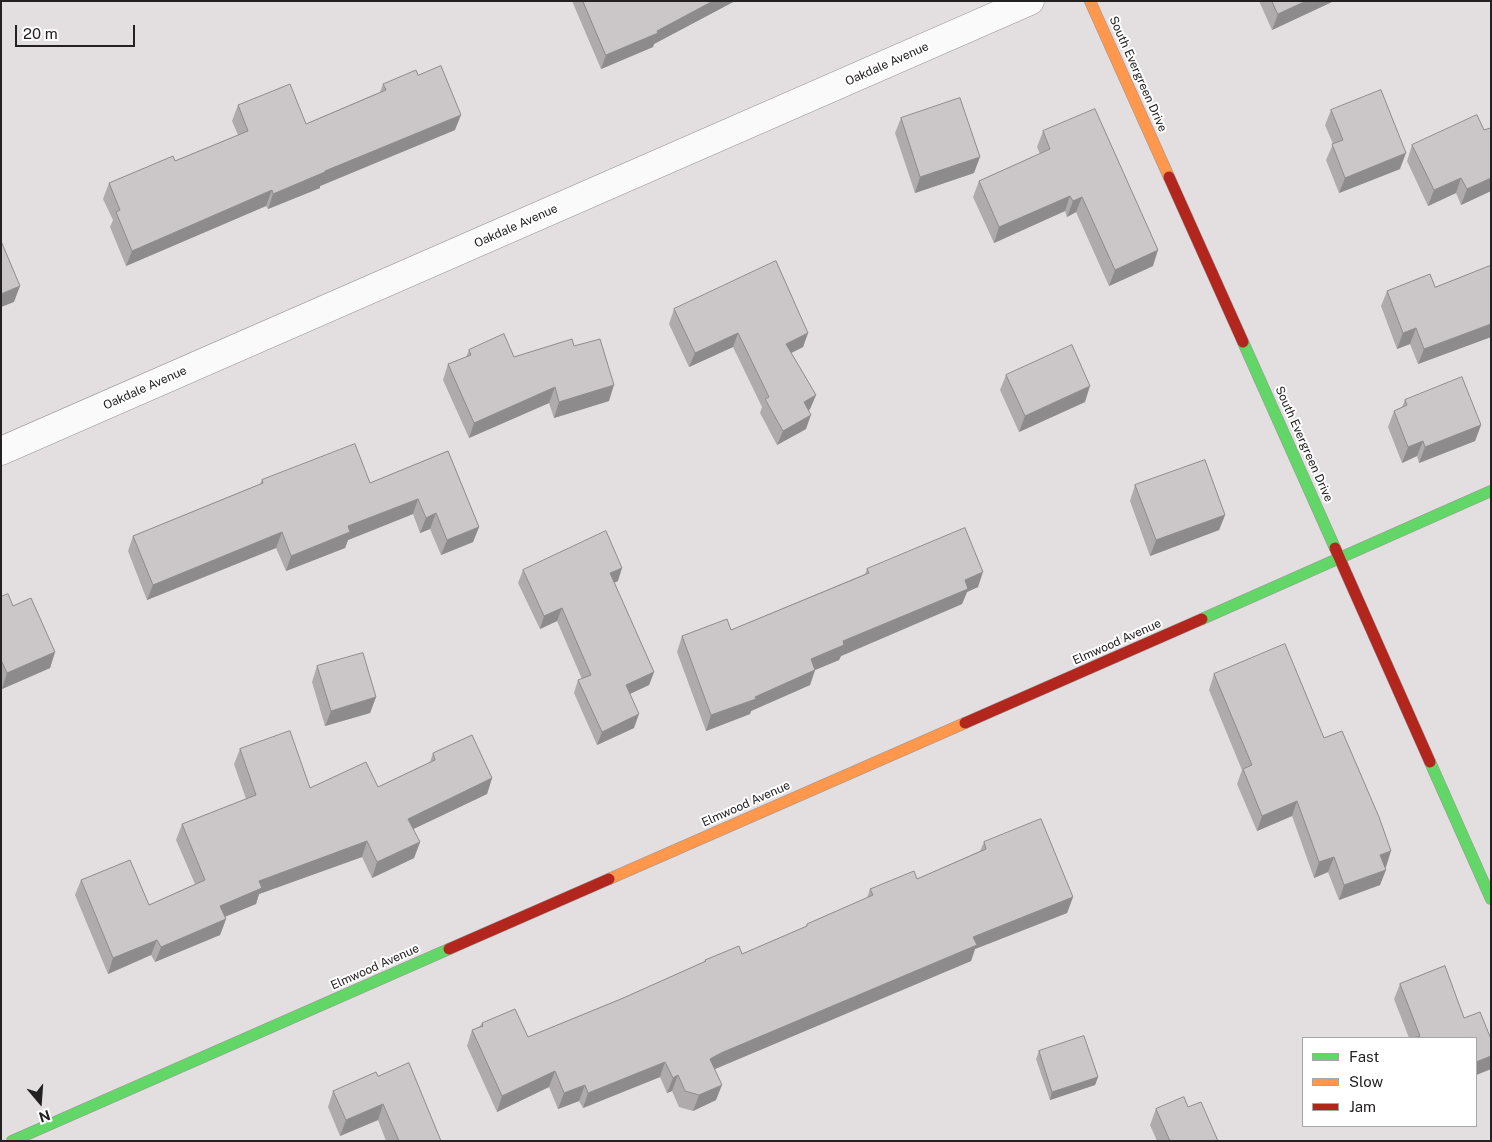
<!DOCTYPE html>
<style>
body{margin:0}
#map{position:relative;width:1492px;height:1142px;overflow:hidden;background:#e3dee0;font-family:"Public Sans",sans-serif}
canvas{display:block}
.frame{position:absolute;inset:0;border:2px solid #242122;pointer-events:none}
.legend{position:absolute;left:1302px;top:1037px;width:175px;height:90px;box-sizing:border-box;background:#fff;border:1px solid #a7a6a7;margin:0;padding:6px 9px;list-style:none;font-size:15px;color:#242122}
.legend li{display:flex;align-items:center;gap:10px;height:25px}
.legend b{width:25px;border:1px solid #a7a6a7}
.north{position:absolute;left:15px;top:1077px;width:50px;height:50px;-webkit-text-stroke:4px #fff;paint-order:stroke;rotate:162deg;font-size:14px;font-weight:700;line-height:20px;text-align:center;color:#242122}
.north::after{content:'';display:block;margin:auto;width:18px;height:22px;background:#242122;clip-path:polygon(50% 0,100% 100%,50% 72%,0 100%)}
.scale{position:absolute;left:15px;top:25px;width:120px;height:22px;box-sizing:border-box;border:2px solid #242122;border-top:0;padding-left:6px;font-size:15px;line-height:18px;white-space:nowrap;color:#242122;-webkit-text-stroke:4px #fff;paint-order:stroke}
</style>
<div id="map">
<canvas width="1492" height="1142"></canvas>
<div class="frame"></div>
<ul class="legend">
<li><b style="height:6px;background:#63d668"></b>Fast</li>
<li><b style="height:6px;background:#ff974d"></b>Slow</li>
<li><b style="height:6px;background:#b3261e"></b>Jam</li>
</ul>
<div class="north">N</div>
<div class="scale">20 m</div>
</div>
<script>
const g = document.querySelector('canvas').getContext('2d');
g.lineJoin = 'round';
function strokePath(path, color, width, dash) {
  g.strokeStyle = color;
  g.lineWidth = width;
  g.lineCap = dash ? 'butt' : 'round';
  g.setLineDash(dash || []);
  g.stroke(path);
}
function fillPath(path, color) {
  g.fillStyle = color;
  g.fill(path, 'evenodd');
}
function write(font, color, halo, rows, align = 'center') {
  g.font = font + ' "Public Sans",sans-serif';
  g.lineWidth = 4;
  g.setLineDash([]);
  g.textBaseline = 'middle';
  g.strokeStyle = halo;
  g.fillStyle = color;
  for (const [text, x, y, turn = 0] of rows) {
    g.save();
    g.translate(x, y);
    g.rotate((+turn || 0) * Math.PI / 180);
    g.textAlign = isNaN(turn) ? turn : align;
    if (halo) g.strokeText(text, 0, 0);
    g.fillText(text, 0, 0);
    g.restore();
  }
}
const street = new Path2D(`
 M1 451 1030 1`);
const fast = new Path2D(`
 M1243 342 1335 548
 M1202 619 1491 491
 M1430 762 1491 899
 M12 1141 449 949`);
const slow = new Path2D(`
 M1090 1 1169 177
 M609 879 965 723`);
const jam = new Path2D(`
 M1169 177 1243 342
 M1335 548 1430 762
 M965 723 1202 619
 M449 949 609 879`);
const wall = new Path2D(`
 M572 1H735L654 44 653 47 601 69Z
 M1259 1H1334L1272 30Z
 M418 75 455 130 320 186V188L268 209 266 206 126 266 110 227 113 220 103 199 109 183 175 161 238 135 232 121 238 105 306 124 380 92 383 84Z
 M1331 110 1400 169 1339 193 1326 160 1333 144 1325 125Z
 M901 118 974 173 915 193 895 133Z
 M1491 129V191L1461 205 1456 193 1428 206 1407 161 1412 145Z
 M1043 131 1153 266 1109 286 1076 212 1067 217 1065 211 994 243 973 197 979 181 1040 154 1037 147Z
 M1491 268V337L1418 364 1410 344 1397 349 1381 306 1387 291 1435 287Z
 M674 309 808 333 803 347 791 353 816 395 810 409 809 410 806 429 777 445 760 413 762 407 733 347 689 367 669 324Z
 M574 346 609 401 554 418 549 403 469 438 443 380 448 364 466 357 469 350 514 357Z
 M1006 375 1085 402 1019 432 1000 390Z
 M1405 400 1481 425 1475 441 1419 463 1417 456 1402 463 1388 427 1394 411 1402 407Z
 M448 451 479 527 473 542 441 555 430 529 420 533 413 514 348 540 345 548 286 571 276 548 147 600 128 551 133 536 260 484 262 480 370 483Z
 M1135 485 1225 515 1219 530 1150 556 1130 501Z
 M867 569 978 587 967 592 962 604 841 656 839 660 815 670 810 685 751 711 750 714 706 731 677 652 682 636 731 630 865 574Z
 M523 570 618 581 614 583 654 672 649 685 630 694 634 728 597 745 574 693 578 680 582 679 557 621 540 629 518 583Z
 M1 597 13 606 55 652 50 668 2 689Z
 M317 666 376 697 370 713 325 726 312 682Z
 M1214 674 1324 738 1386 867H1385L1380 885 1339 900 1328 872 1314 878 1292 816 1257 831 1237 784 1242 770 1209 690Z
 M240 749 310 788 378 787 430 762 433 753 492 778 487 794 413 829 420 842 414 858 372 878 362 857 259 894 256 904 225 917 226 919 220 935 155 962 151 955 108 974 75 895 81 880 149 905 195 884 176 840 182 824 246 799 234 764Z
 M984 842 1073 897 1067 913 975 949 971 961 715 1069 716 1100 693 1111 679 1107 672 1091 667 1093 660 1077 583 1108 579 1101 558 1109 549 1087 497 1112 467 1046 472 1030 480 1026 482 1023 528 1037 621 999 704 962 705 960 742 954 806 927 807 924 867 898 870 889 917 879 980 851Z
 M1445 966 1464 1018 1480 1012 1491 1039V1069L1476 1075V1038H1409L1394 999 1400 984Z
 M1039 1051 1098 1077 1095 1085 1050 1100 1036 1059Z
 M378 1076 441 1141H386L378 1120 340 1136 328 1107 333 1091Z
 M1188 1107 1218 1141H1157L1150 1125 1156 1109Z`);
const shadedWall = new Path2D(`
 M713 1H735L654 44 653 47 601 69 606 55 657 31Z
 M1306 1H1334L1272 30 1278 14Z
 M461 115 455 130 320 186V188L268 209 273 194 325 171Z
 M1406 153 1400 169 1339 193 1345 178Z
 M980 157 974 173 915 193 920 177Z
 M1461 178 1456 193 1428 206 1434 190Z
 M1491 178V191L1461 205 1467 189Z
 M272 190 266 206 126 266 132 251Z
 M1070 196 1065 211 994 243 999 227Z
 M1082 197 1076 212 1067 217 1073 201Z
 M1158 250 1153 266 1109 286 1115 270Z
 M20 286 14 302 1 307V294Z
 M1491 324V337L1418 364 1424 349Z
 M1416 328 1410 344 1397 349 1403 333Z
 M738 333 733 347 689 367 695 353Z
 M808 333 803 347 781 358 786 344Z
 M614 385 609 401 554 418 559 402Z
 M1090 386 1085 402 1019 432 1025 416Z
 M555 387 549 403 469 438 474 423Z
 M816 395 810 409 799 416 804 402Z
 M811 415 806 429 777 445 783 431Z
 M1481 425 1475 441 1419 463 1425 447Z
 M1423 441 1417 456 1402 463 1408 447Z
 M418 499 413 514 348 540 345 548 286 571 291 556 348 526Z
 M436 513 430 529 420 533 426 518Z
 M1225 515 1219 530 1150 556 1156 540Z
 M479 527 473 542 441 555 447 540Z
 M282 532 276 548 147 600 153 585Z
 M622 568 618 581 605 586 610 573Z
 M983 572 978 587 967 592 962 604 841 656 839 660 815 670 810 685 751 711 750 714 706 731 711 715 755 697 811 659 843 641 965 580Z
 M562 608 557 621 540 629 544 616Z
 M55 652 50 668 2 689 7 673Z
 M654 672 649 685 621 698 626 685Z
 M376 697 370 713 325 726 331 711Z
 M639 714 634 728 597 745 602 732Z
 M492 778 487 794 403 834 408 819Z
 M1297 801 1292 816 1257 831 1262 816Z
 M367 841 362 857 259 894 256 904 214 921 220 906 259 881Z
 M420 842 414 858 372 878 377 862Z
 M1391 851 1386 867 1375 870 1380 855Z
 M1334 857 1328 872 1314 878 1319 862Z
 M1386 870 1380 885 1339 900 1344 885Z
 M1073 897 1067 913 975 949 971 961 715 1069 705 1075 710 1059 721 1053 973 937Z
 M226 919 220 935 155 962 161 947Z
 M157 940 151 955 108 974 113 958Z
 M1491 1056V1069L1476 1075V1062Z
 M665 1062 660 1077 583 1108 588 1093Z
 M555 1071 549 1087 497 1112 502 1096Z
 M678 1075 672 1091 667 1093 673 1078Z
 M1098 1077 1095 1085 1050 1100 1052 1092Z
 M585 1085 579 1101 558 1109 564 1093Z
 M722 1085 716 1100 693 1111 699 1095Z
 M383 1104 378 1120 340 1136 346 1120Z`);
const building = new Path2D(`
 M583 1H713L657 31 658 33 606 55Z
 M1272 1H1306L1278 14Z
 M441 66 461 115 325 171V172L273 194 272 190 132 251 116 212 120 210 109 183 173 156 175 161 248 131 238 105 290 84 306 124 386 90 383 84 416 70 418 75Z
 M1381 90 1406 153 1345 178 1332 144 1343 140 1331 110Z
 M960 98 980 157 920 177 901 118Z
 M1095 109 1158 250 1115 270 1082 197 1073 201 1070 196 999 227 979 181 1050 149 1043 131Z
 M1477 115 1484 130 1490 128 1491 129V178L1467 189 1461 178 1434 190 1412 145Z
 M1 241 20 286 1 294Z
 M776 261 808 333 786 344 816 395 804 402 811 415 783 431 765 399 769 397 738 333 695 353 674 309Z
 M1490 266 1491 268V324L1424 349 1416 328 1403 333 1387 291 1430 274 1435 287Z
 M504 334 514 357 572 339 574 346 600 339 614 385 559 402 555 387 474 423 448 364 471 355 469 350Z
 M1072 345 1090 386 1025 416 1006 375Z
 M1462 377 1481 425 1425 447 1423 441 1408 447 1394 411 1407 405 1405 400Z
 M355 444 370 483 448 451 479 527 447 540 436 513 426 518 418 499 348 526 350 532 291 556 282 532 153 585 133 536 263 483 262 480Z
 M1205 460 1225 515 1156 540 1135 485Z
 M965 528 983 572 965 580 968 589 843 641 844 645 811 659 815 670 755 697 756 699 711 715 682 636 727 619 731 630 869 573 867 569Z
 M606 531 622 568 610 573 654 672 626 685 639 714 602 732 578 680 591 675 562 608 544 616 523 570Z
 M8 594 13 606 31 598 55 652 7 673 1 660V597Z
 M1285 644 1324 738 1342 731 1379 817 1391 851 1380 855 1386 870 1344 885 1334 857 1319 862 1297 801 1262 816 1243 769 1252 765 1214 674Z
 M363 653 376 697 331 711 317 666Z
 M290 731 310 788 366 762 378 787 435 760 433 753 472 735 492 778 408 819 420 842 377 862 367 841 259 881 262 888 220 906 226 919 161 947 157 940 113 958 81 880 130 860 149 905 205 880 182 824 256 795 240 749Z
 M1041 819 1073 897 973 937 977 945 721 1053 710 1059 722 1085 699 1095 685 1091 678 1075 673 1078 665 1062 588 1093 585 1085 564 1093 555 1071 502 1096 472 1030 483 1026 482 1023 515 1009 528 1037 621 999 706 961 705 960 739 946 742 954 807 926V924L873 895 870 889 914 871 917 879 986 849 984 842Z
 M1445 966 1464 1018 1480 1012 1491 1039V1056L1476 1062V1038H1414L1420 1036 1400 984Z
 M1084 1036 1098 1077 1052 1092 1039 1051Z
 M409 1063 441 1141H399L383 1104 346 1120 333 1091 376 1072 378 1076Z
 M1184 1097 1188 1107 1201 1102 1218 1141H1170L1156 1109Z`);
const streetNames = [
 ["Oakdale Avenue",887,64,-24],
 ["South Evergreen Drive",1138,74,66],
 ["Oakdale Avenue",516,226,-24],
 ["Oakdale Avenue",145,388,-24],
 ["South Evergreen Drive",1304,444,66],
 ["Elmwood Avenue",1117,642,-24],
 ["Elmwood Avenue",746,804,-24],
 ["Elmwood Avenue",375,967,-24]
];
strokePath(street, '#999597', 29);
strokePath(fast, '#999597', 12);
strokePath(slow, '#999597', 12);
strokePath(jam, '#999597', 12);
strokePath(street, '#fbfafa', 28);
strokePath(fast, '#63d668', 11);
strokePath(slow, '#ff974d', 11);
strokePath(jam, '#b3261e', 11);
fillPath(wall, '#afabac');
fillPath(shadedWall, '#8e8b8c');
fillPath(building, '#cbc7c8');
strokePath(building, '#8e8b8c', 1);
write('12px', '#242122', '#fff', streetNames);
</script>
